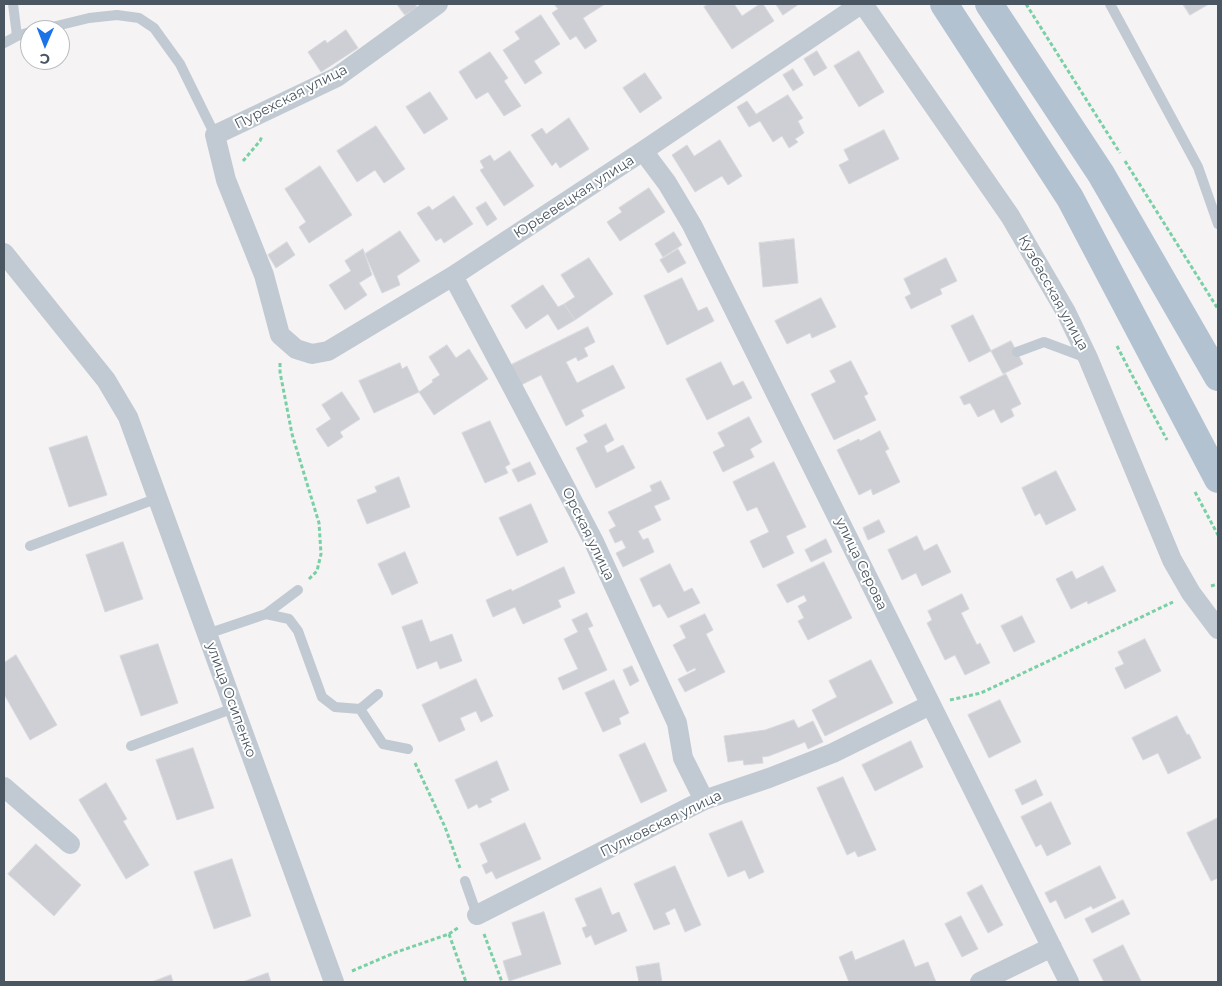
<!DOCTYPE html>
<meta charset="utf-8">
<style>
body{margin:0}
#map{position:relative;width:1222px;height:986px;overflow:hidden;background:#f5f3f3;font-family:Montserrat,sans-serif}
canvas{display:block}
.frame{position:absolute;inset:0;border:5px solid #4a5661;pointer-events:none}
.north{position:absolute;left:20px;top:20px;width:50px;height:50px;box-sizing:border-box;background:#fff;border:1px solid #b7bbc0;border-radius:50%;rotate:181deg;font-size:14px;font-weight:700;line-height:20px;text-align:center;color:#4a5661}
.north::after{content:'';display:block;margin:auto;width:18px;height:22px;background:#1a73e8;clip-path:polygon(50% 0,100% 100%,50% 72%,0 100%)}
</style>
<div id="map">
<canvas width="1222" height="986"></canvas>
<div class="frame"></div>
<div class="north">С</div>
</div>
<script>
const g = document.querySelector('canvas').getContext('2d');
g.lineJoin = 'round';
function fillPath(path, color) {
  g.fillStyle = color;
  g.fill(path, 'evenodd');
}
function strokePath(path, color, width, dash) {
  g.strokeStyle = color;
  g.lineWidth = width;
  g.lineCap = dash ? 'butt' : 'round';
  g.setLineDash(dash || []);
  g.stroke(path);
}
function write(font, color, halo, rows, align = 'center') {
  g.font = font + ' Montserrat,sans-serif';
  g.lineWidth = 4;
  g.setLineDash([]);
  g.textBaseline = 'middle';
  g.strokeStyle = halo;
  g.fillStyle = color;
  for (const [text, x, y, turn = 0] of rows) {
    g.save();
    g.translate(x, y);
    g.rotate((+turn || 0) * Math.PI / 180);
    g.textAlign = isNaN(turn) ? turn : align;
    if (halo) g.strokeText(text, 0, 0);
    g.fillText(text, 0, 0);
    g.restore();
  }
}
const building = new Path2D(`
 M397 4H415L417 7 405 15Z
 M554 4H605L583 18 597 41 585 49 576 36 570 40 552 13 558 9Z
 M708 4H734L742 16 760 4H763L774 21 732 49 704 7Z
 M776 4H799L783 15Z
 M1183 4H1209L1190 15Z
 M541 15 560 44 534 61 542 73 525 84 503 50 520 39 515 32Z
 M346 30 358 48 321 72 308 52 325 40 327 43Z
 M817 51 827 68 814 76 804 59Z
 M859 51 884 92 859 107 834 66Z
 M490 52 508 78 504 81 521 106 504 116 488 92 476 99 459 72Z
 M793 69 803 85 793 91 783 75Z
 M645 73 662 98 640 113 623 88Z
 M430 92 448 119 424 134 406 107Z
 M788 95 803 118 798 121 804 133 795 139 798 142 789 148 782 136 773 142 760 121 749 127 737 107 747 101 756 114Z
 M569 118 589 149 560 168 556 162 552 166 531 135 542 128 546 134Z
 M376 126 405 169 384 183 375 170 357 182 337 151Z
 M884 130 899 159 849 184 839 165 849 160 844 150Z
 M720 140 742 176 728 185 722 176 695 192 672 155 687 145 694 156Z
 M510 151 534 186 504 206 480 170 484 168 480 161 490 155 494 161Z
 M320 166 352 215 309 243 299 227 306 222 285 189Z
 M649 188 665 212 620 241 607 222 622 212 619 208Z
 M454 196 473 224 444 243 441 238 436 241 417 213 429 206 432 210Z
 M486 202 497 219 487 226 476 208Z
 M400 231 420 261 397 276 400 285 382 293 365 254Z
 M674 232 682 245 663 257 655 244Z
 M794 239 798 283 763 287 759 243Z
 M287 242 295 255 276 268 268 255Z
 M363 249 372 275 359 283 367 295 345 310 329 285 351 271 345 261Z
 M678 249 686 263 668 273 660 260Z
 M589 258 613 294 575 320 564 304 575 297 561 275Z
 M946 258 957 281 940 289 942 294 911 309 905 297 911 294 904 279Z
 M682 278 698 311 707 307 714 321 667 345 644 296Z
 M543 285 558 307 564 304 575 320 558 330 548 314 526 329 511 306Z
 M821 298 836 327 812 338 810 333 787 344 775 321Z
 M973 315 991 351 969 362 951 326Z
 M588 327 595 342 584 348 588 356 578 361 576 357 566 362 577 383 613 365 625 388 581 410 584 416 566 426 541 375 521 385 511 365Z
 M1011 341 1023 364 1003 374 991 351Z
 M447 345 456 358 469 349 488 379 434 415 419 392 433 382 432 380 440 375 429 357Z
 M851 361 868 394 864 396 876 420 834 440 811 394 836 382 830 371Z
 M721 362 733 386 743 381 752 398 707 420 686 379Z
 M400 363 402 369 407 366 419 392 374 413 359 381Z
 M1006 374 1021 404 1011 409 1014 416 1001 423 994 409 978 417 970 403 964 405 960 397Z
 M342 392 360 419 340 432 343 437 328 447 316 429 331 419 322 405Z
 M749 417 762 442 750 449 754 457 723 472 713 452 725 446 718 433Z
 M490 421 510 464 505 467 508 473 485 483 462 433Z
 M606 424 614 440 604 446 607 453 623 445 635 468 596 488 576 448 588 442 584 435Z
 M880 431 889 449 885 451 900 482 873 495 871 489 859 495 837 450 859 439 860 441Z
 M87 436 107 495 69 507 49 448Z
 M530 462 536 474 518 482 512 470Z
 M774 462 806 527 786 536 794 553 763 568 750 541 769 532 757 507 747 511 733 482Z
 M1056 471 1076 510 1046 525 1040 513 1035 516 1022 488Z
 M399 477 410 507 367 524 357 500 377 492 375 487Z
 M661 481 670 499 654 506 661 520 638 531 643 540 648 538 654 552 623 567 616 553 626 548 622 540 615 543 609 530 616 526 608 512 652 491 650 486Z
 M531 504 548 542 517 556 499 518Z
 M879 520 885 532 868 540 863 528Z
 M917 536 924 551 937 544 951 572 922 586 916 573 902 580 888 550Z
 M826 539 832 552 811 562 805 550Z
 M123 542 143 599 105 612 86 555Z
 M405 552 418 583 392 595 378 564Z
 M824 562 852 618 808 640 798 621 804 618 798 606 807 601 804 595 787 603 777 585Z
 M670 564 684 592 692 588 700 603 668 618 660 604 653 607 640 579Z
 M1103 566 1116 591 1088 604 1087 601 1071 609 1056 579 1072 571 1076 579Z
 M564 567 575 593 558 600 561 607 523 624 515 607 493 617 486 600 511 589 512 591Z
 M962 594 969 609 961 613 977 645 980 643 990 663 965 675 955 655 945 660 927 623 932 620 928 611Z
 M587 613 593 626 588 628 607 670 563 690 558 678 578 669 564 639 578 632 572 620Z
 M705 614 713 630 706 634 725 672 685 692 678 679 696 670 695 668 687 672 673 645 686 638 680 626Z
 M1022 616 1035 642 1014 652 1001 626Z
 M422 620 430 642 452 634 462 661 440 669 437 661 417 669 402 627Z
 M1145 639 1161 671 1125 689 1115 668 1124 664 1118 652Z
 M158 644 178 703 141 716 120 656Z
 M16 655 57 725 30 740 4 694V663Z
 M871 660 893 703 825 736 812 710 837 697 829 681Z
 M632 666 639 681 630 686 623 670Z
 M476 679 493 716 481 722 476 711 460 718 465 730 439 742 422 705Z
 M614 680 629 713 619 718 621 724 603 732 585 693Z
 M1000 700 1021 742 989 758 968 715Z
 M1177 716 1187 735 1189 734 1201 758 1168 774 1158 753 1143 760 1132 738Z
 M794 720 798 728 813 721 823 742 808 749 805 742 769 756 762 757 763 763 744 765 743 760 728 762 724 736 765 730Z
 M911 741 923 767 875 791 862 765Z
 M645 743 667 791 641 803 619 755Z
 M193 748 214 808 177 820 156 760Z
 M497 761 509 790 490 799 492 802 479 808 477 804 468 809 455 780Z
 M843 777 876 850 858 857 855 851 847 855 817 788Z
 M1036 780 1043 795 1022 805 1015 790Z
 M106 783 127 819 123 821 149 865 126 879 79 800Z
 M1051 802 1071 844 1047 856 1041 844 1036 847 1021 817Z
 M1218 818V878L1211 881 1187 833Z
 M742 821 764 872 749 879 745 870 728 877 709 834Z
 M525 823 541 859 496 879 492 871 486 874 482 865 488 862 480 844Z
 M36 844 81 885 54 916 8 874Z
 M232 859 251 916 214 929 194 872Z
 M675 866 701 925 685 932 675 908 665 913 670 924 654 930 634 884Z
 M1100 866 1116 898 1093 909 1091 906 1065 919 1056 900 1050 903 1045 893Z
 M982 885 1003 925 988 933 967 893Z
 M601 888 612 915 619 912 627 931 595 945 591 935 586 938 582 928 587 926 575 899Z
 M1123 900 1130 914 1092 933 1085 919Z
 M544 912 561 964 509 981 503 961 522 955 512 923Z
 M961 916 978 949 962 957 945 924Z
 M904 940 915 967 928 962 936 982H849L839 957 852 951 855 960Z
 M1123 945 1141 981 1138 982H1104L1093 960Z
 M659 963 662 982H639L636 967Z
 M268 973 271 982H243Z
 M171 975 173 982H152Z`);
const path = new Path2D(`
 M1026 4 1120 153
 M243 161 260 141 262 136
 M1125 161 1218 309
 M1117 346 1132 375 1167 440
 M280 363V372L292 434 319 523 321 554 317 571 308 580
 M1195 492 1218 535
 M1211 586 1218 584
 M950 700 981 693 1173 602
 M415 763 445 827 460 868
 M449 934 466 982
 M484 934 502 982
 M352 971 394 953 449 934 459 927`);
const service = new Path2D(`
 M13 4 17 36
 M1110 4 1198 167 1218 224
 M40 30 89 18 117 15 139 18 154 28 180 64 215 135
 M4 43 17 36 30 32
 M1017 352 1044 342 1087 358
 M30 546 158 498
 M298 590 266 614 289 619 298 631 322 697 335 707 360 709 383 744 408 749
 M207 634 266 614
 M360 709 378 694
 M131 746 234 708
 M465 881 477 915`);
const minor = new Path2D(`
 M438 4 337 77 215 135 226 180 264 275 280 335 296 349 312 354 328 351 453 276 643 151 861 4
 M863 4 1010 216 1066 312 1088 358 1172 560 1191 593 1218 629
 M643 151 667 183 692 225 1069 982
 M4 253 106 380 128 417 334 982
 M453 276 514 390 594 542 677 723 683 758 704 800
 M4 787 70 844
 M477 915 704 800 769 778 833 753 930 705
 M980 982 1052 947`);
const primary = new Path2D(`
 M944 4 1070 198 1218 479
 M989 4 1101 174 1218 377`);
const streetNames = [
 ["Пурехская улица",291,97,-27],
 ["Юрьевецкая улица",574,197,-33],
 ["Кузбасская улица",1053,293,61],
 ["Орская улица",588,534,64],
 ["улица Серова",861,564,64],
 ["улица Осипенко",231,700,70],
 ["Пулковская улица",661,824,-26]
];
fillPath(building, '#cdcfd5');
strokePath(building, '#d7d9de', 1);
strokePath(path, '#7ad0a6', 3, [4, 2.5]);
strokePath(service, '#c1cad2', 10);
strokePath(minor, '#c1cad2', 20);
strokePath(primary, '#b3c2d1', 28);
write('14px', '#4a5661', '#fff', streetNames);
</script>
